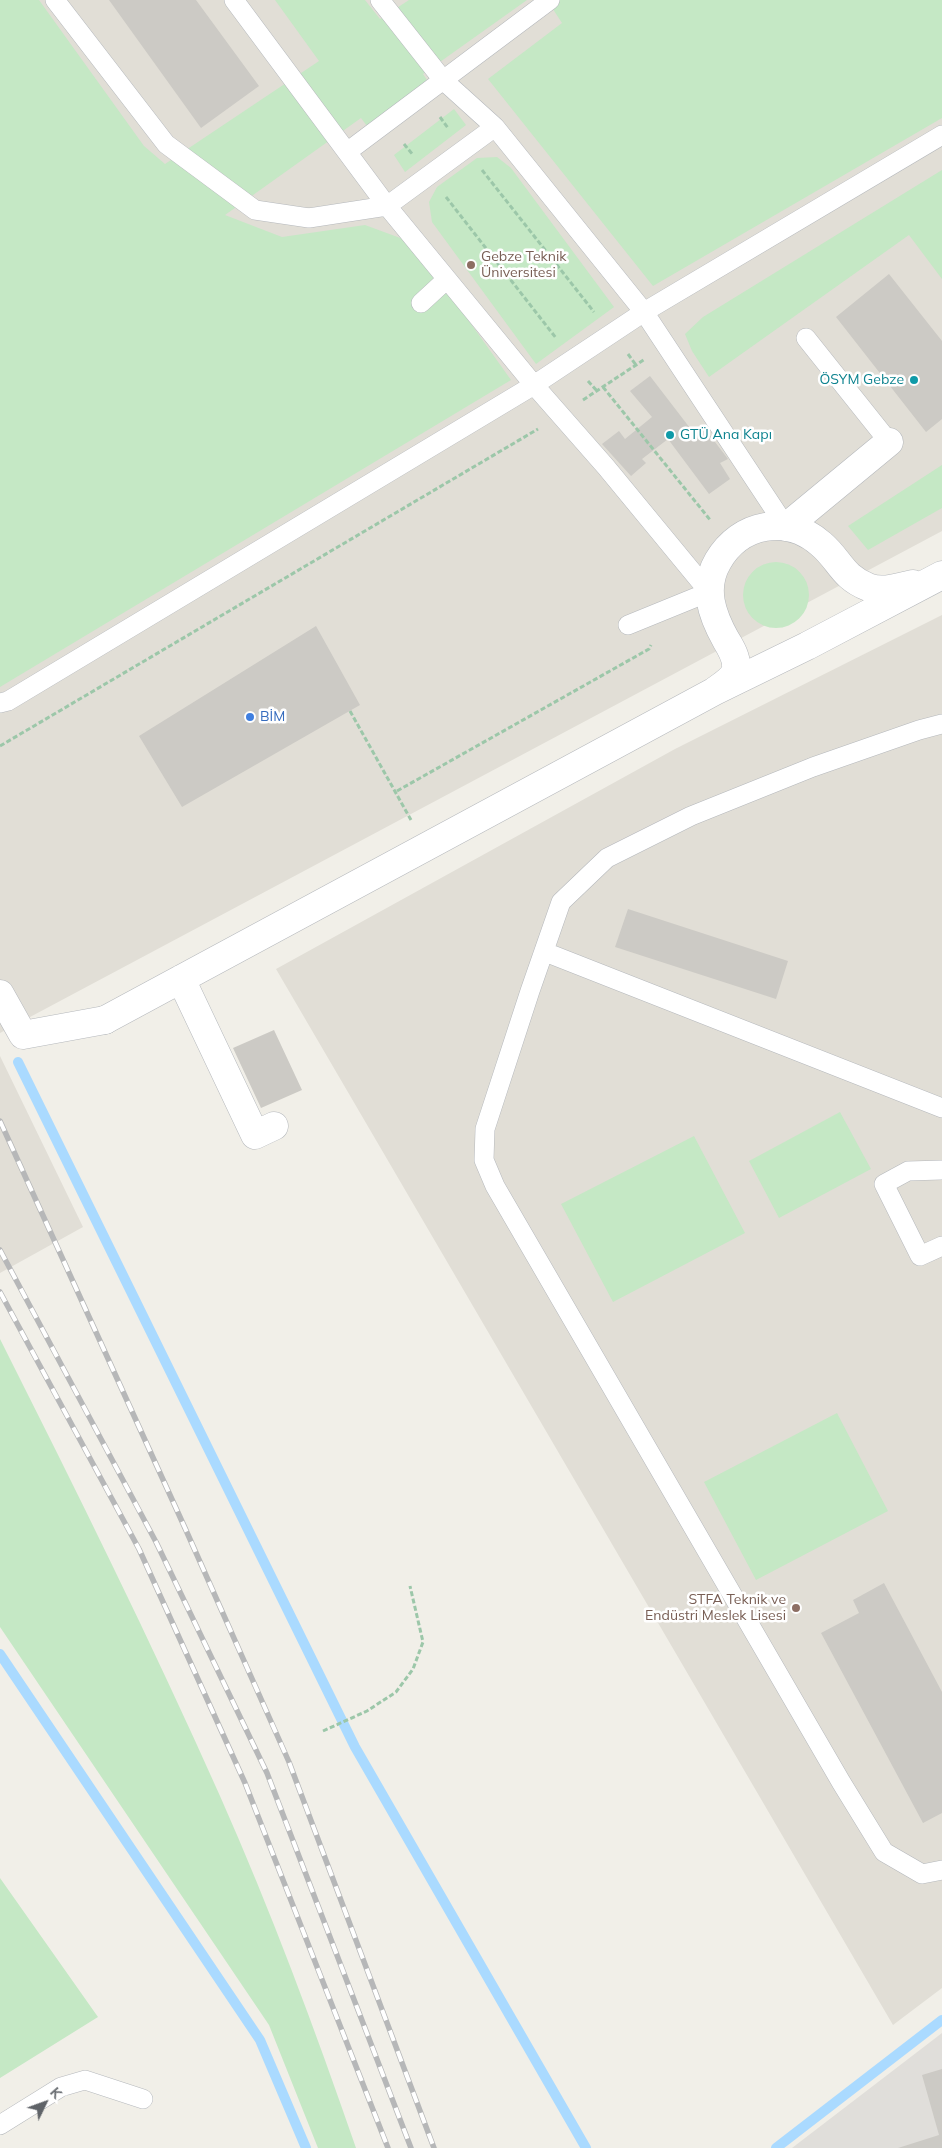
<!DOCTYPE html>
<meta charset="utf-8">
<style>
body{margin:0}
#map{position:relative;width:942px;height:2148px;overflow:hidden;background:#f1efe8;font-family:Mulish,sans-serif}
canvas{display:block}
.north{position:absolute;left:20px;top:2078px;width:50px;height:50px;-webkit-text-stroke:4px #fff;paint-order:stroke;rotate:48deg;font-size:14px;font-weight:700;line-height:20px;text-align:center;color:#5f6368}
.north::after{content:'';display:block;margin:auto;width:18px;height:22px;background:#5f6368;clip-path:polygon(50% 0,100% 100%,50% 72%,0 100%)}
</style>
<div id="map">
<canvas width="942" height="2148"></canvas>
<div class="north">K</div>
</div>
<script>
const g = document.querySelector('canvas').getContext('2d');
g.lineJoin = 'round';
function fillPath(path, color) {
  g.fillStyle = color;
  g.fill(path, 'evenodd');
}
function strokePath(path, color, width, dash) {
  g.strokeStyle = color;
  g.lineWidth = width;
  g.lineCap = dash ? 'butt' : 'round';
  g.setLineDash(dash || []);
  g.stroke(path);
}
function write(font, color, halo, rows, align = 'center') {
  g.font = font + ' Mulish,sans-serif';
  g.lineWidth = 5;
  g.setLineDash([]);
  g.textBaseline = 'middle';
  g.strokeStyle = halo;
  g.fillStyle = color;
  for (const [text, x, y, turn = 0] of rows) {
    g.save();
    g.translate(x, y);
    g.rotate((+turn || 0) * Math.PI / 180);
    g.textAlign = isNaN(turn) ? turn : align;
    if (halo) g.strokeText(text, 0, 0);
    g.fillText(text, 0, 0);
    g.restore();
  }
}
const industrial = new Path2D(`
 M942 2033V2148H792Z`);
const education = new Path2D(`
 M0 0H942V531L0 1033Z
 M942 615V1988L893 2025 276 969 675 749Z
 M0 1056 83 1227 0 1273Z`);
const green = new Path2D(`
 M0 0H39L144 146 165 164 319 61 275 0H365L380 19 409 0H527L423 74 427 80 367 126 361 118 225 215 282 237 365 225 403 239 454 300 511 380 0 687Z
 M547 0H942V118L653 286 488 79 562 23Z
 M454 109 466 125 405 172 394 155Z
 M497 157 511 168 614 307 536 364 432 222 429 202 437 187 477 158Z
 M942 170V279L909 235 709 377 692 351 685 334 703 317Z
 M942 465V508L868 550 848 526Z
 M743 595a33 33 0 1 1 66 0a33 33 0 1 1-66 0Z
 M840 1112 871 1169 779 1218 749 1161Z
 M694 1136 745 1233 613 1302 561 1204Z
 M0 1339C76 1490 151 1641 220 1796 271 1911 315 2029 356 2148H318L269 2025 0 1627Z
 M837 1413 888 1511 756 1580 704 1482Z
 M0 1878 98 2017 0 2078Z`);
const stream = new Path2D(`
 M18 1062 355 1747 586 2148
 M0 1654 260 2040 306 2148
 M776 2148 942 2020`);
const building = new Path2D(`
 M109 0H196L259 86 201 128Z
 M889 274 942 341V419L926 432 836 317Z
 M650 376 693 432 702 425 728 459 720 463 730 479 709 494 668 439 642 459 646 463 631 476 602 444 619 431 625 439 652 417 630 391Z
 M316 626 360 705 182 807 139 736Z
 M628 909 788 961 776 999 615 947Z
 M274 1030 302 1090 261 1108 233 1048Z
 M884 1583 942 1692V1813L923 1823 821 1633 859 1613 853 1600Z
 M942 2069V2148H898L939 2135 922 2075Z`);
const path = new Path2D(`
 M440 117 448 128
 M404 144 413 155
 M482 170 594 312
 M446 197 556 338
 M628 354 636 365
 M588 381 597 391
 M603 387 711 521
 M583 400 645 359
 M350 711 411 820
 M0 746 538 429
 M397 791 649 649 651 645
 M323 1731 367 1711 396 1692 413 1669 423 1642 410 1586`);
const service = new Path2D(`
 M55 0 166 144 255 210 309 218 387 206 495 127
 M234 0 387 206 534 385 606 467 709 592 628 625
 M380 0 443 80 495 127 644 312 786 527
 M347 152 550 0
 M421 303 447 279
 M806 338 889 442
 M0 703 8 701 534 385 644 312 942 135
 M942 724 919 730 813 767 691 816 607 858 561 902 530 991 485 1129 484 1160 495 1186 841 1782 884 1852 922 1874 942 1870
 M545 952 942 1108
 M942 1170 908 1171 884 1184 920 1256 942 1246
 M0 2125 61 2087 85 2080 143 2099`);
const pedestrian = new Path2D(`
 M0 994 23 1035 105 1020`);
const minor = new Path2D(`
 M786 527 889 442
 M716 690C723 685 735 678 736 668 737 658 731 648 726 640 712 615 702 588 718 561 740 523 787 514 821 544 840 560 842 577 868 587 882 593 899 587 913 584
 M181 979 255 1135 274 1126
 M105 1020 715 691 807 646 942 575`);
const rail = new Path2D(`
 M0 1121 185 1528 289 1762 434 2148
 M0 1250 156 1542 267 1773 411 2148
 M0 1292 139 1549 245 1783 388 2148`);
const markers = [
 [471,265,5,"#8d6e63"],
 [914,380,5,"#0f9aa8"],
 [670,435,5,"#0f9aa8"],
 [250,717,5,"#3f7fe0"],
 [796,1608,5,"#8d6e63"]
];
const educationNames = [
 ["Gebze Teknik",481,257],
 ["Üniversitesi",481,273],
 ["STFA Teknik ve",786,1600,"right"],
 ["Endüstri Meslek Lisesi",786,1616,"right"]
];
const cultureNames = [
 ["ÖSYM Gebze",904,380],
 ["GTÜ Ana Kapı",680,435,"left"]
];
const shopNames = [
 ["BİM",260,717]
];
fillPath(industrial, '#e0deda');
fillPath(education, '#e1ded6');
fillPath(green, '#c5e8c5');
strokePath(stream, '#aadaff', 10);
fillPath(building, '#cccac5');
strokePath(service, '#b5b8bc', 20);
strokePath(pedestrian, '#b5b8bc', 29);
strokePath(minor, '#b5b8bc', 29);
strokePath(path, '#9cc7a9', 3, [5, 2.5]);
strokePath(service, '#fff', 19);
strokePath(pedestrian, '#fff', 28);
strokePath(minor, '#fff', 28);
strokePath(rail, '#b6b7b8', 5.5);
strokePath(rail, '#fff', 4, [11]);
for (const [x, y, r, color] of markers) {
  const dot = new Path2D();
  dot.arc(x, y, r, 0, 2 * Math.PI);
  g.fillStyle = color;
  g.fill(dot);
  strokePath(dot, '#fff', 2);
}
write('14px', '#785e54', '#fff', educationNames, 'left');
write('14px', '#0d838f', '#fff', cultureNames, 'right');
write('14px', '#366cbe', '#fff', shopNames, 'left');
</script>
